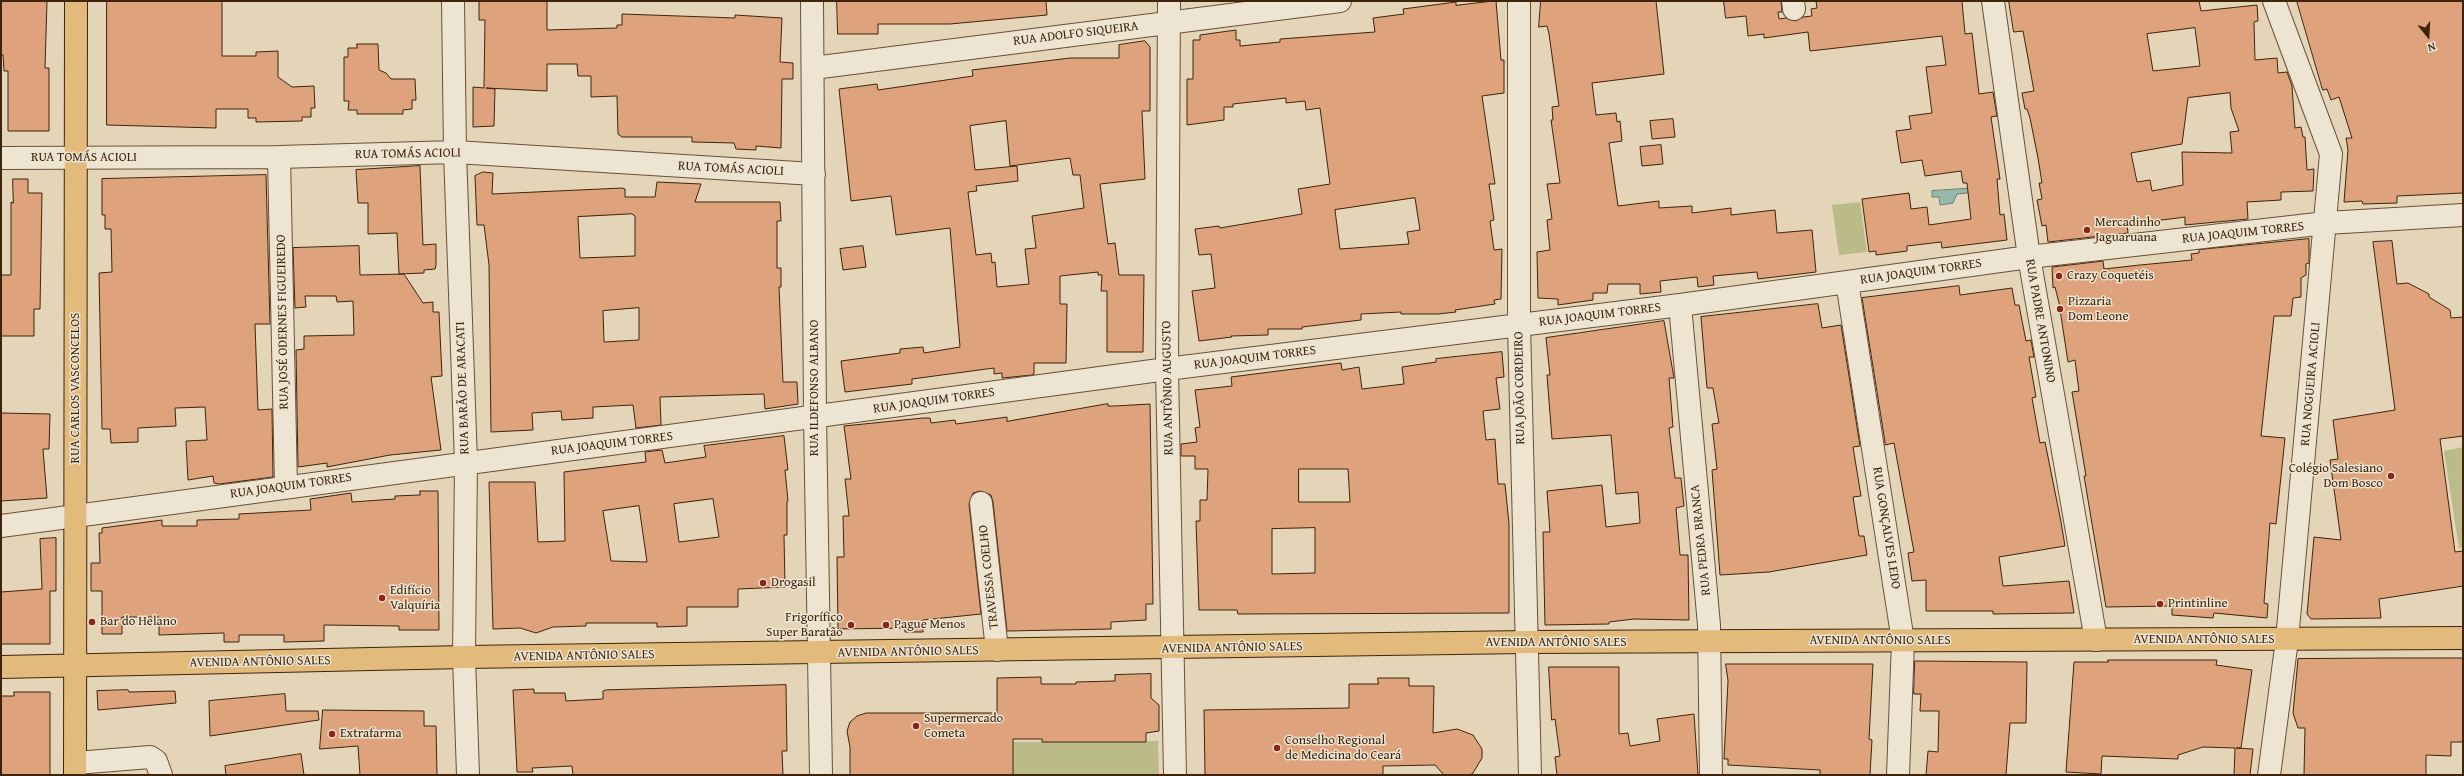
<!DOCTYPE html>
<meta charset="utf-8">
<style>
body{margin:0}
#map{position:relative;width:2464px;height:776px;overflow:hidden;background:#e4d5b9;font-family:"Gentium Book Plus",serif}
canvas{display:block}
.frame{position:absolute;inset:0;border:2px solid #3f240c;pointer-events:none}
.north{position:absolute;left:2408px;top:16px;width:40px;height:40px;-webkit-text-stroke:3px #ede4d2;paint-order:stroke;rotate:162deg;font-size:11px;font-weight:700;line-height:16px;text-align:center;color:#3f240c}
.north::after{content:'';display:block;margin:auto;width:14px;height:18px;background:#3f240c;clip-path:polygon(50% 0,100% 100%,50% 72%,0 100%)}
</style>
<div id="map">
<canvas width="2464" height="776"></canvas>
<div class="frame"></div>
<div class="north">N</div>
</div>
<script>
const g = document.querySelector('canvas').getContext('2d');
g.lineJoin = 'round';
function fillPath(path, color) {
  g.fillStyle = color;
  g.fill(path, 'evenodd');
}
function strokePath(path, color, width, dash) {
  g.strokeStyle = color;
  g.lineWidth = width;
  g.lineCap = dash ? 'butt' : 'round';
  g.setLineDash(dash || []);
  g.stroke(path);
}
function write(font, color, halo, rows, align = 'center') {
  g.font = font + ' "Gentium Book Plus",serif';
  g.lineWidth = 3;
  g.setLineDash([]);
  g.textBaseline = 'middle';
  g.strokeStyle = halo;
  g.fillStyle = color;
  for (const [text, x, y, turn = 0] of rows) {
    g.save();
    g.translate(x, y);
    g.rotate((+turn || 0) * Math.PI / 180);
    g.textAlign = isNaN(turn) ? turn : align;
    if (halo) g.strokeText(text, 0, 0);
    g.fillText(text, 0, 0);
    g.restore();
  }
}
const green = new Path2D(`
 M1860 202 1867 252 1839 255 1832 205Z
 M2463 447V547L2459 548 2444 451Z
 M1158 741 1159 775H1013V742Z`);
const water = new Path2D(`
 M1977 188 1978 192 1957 194 1953 203 1940 205 1939 197H1932V191Z`);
const building = new Path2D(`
 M1 1H47L45 68H49V131H8V71H4L3 55H1Z
 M107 1H222V56H256V52L278 51V77L292 87 314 86 315 108H311V117H302V121L256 122V118H248V109H216V128L107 125Z
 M502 1H547V30L617 28V25H622V14L735 18V15L782 18 780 62 793 63V79H782L781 148 756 146V150L736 149 734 143 692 142V137H622L618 134 617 96 591 97V76H578L577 64H547V91L486 88 495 89 494 126 473 127V87L484 88 485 20H479V2Z
 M837 1H1046L1047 15 950 24H878V34H838Z
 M1496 1 1501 60H1504V93L1482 96 1495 184H1489L1494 220 1490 221 1494 250 1502 249 1501 299 1494 300 1495 304 1455 310 1456 312 1438 314H1401V312L1361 314V320L1302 327V329H1268V335L1231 336 1232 337 1199 341 1192 291 1215 288 1211 254 1199 255 1195 229 1219 226 1220 228 1302 214 1298 189 1330 184 1320 108 1306 110 1305 101 1286 103V98L1233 104V107H1224V120L1187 125V79H1193V40H1200V35L1236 30V40H1240V46L1280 42V39L1375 32 1373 18 1404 14 1403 9 1456 2V5ZM1415 198 1420 230 1407 232 1409 244 1340 249 1335 210Z
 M1541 1H1656L1664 74 1592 83 1596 115 1616 113 1617 122 1620 121 1622 141 1609 143 1618 206 1659 201V208L1692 206V213L1731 208V215L1775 210 1777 233 1812 230 1816 272 1758 279 1757 272 1713 276 1714 285 1698 287 1697 277 1660 281 1661 292 1640 294V284H1608L1607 293H1593V300L1558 305V299L1538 298 1537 252 1550 250 1547 220 1552 219 1547 184 1560 183 1551 120H1553L1552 107 1559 106 1549 34 1547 26 1539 27Z
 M1724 1H1781L1782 12H1778L1779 19 1786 18 1795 21 1803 17 1812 16 1811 9 1817 8 1816 1H1962L1965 34 1972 33 1979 94 1993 92 1997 116 1991 117 2000 179H1997L2000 215 2004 214 2007 240 1942 248 1941 242 1907 246V251L1876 255V251L1869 252 1862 199 1909 193 1911 209 1927 207 1929 225 1971 219 1967 183H1963L1961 171 1925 176 1922 160 1901 163 1896 131 1911 129 1909 116 1932 113 1926 67 1946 65 1942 36 1810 51 1808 32 1764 38V34L1748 36 1746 16 1726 18Z
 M2009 1H2199L2201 11 2257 5 2258 21 2254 22 2255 60 2277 58 2278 73 2287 72 2292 86 2295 128 2301 127 2303 137H2305L2307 170 2314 169 2313 191 2281 192V200L2247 202 2248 219 2185 225V217L2170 219 2127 224 2128 233 2048 242 2046 225 2042 226 2037 200 2042 199 2039 183H2042L2038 158 2030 118 2027 109H2025L2022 93 2034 91 2023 31 2014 32ZM2195 28 2200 66 2153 71 2147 34ZM2230 93 2231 108 2239 131 2230 132 2232 153 2182 152 2183 185 2152 191 2150 180 2137 182 2131 153 2182 144 2188 98Z
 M2297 1H2463V193L2397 196V203L2363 204 2362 201 2344 202 2348 150 2346 138H2352L2339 97 2331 100 2327 89 2323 90Z
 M1145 41 1150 47V111H1142L1145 179 1100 184 1108 244 1115 243 1119 275H1144L1143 352H1107V291H1101L1102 275H1098V272L1060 276V304H1067L1066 363H1034V374L1032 375 1002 378V373L994 374V368L912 379V384L845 392 841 361 900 353V349L923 347 924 353 960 347 950 228 896 235 891 196 851 201 839 89 877 84 878 90 973 76 972 70 1070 58H1119V45ZM1006 121 1010 166 1070 158 1073 175H1080L1084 208 1032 216 1036 248 1025 249 1029 284 997 287 995 262 992 263 991 253 976 255 968 192 977 191 976 186 1018 181 1017 166 975 170 970 126Z
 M357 44H378L379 70 386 73 391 79H415L416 100H412V109L403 110V114H357V110H348L349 101H344V57H348V48H357Z
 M1673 119 1675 137 1652 139 1650 121Z
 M1661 145 1663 164 1642 166 1640 147Z
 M420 166 423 245 436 244V265L435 269 424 270V273L399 274 397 233 368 234V203H358L356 170Z
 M483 172 493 173 492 194 622 188 625 189V197H655L657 182 701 184 695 202H780L781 221H777V268H781V287H779L783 382H797L798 404 765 409 764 394 660 397 661 425 636 428 633 405 593 407V418L562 420 561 411 532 413 533 430 491 432 489 265 484 225H477L475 176ZM632 214 635 216V256L580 258 578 217ZM639 308V340L604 342 603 311Z
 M266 175 270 324H255L258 410 272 409 273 477 219 484 214 483 213 476 188 480 186 441 207 440 205 407 175 408 176 426 138 428V442L111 443 110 429H102L99 273 112 272 111 229H105V215H102V179Z
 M13 179H28V193H42L40 309H34V336H1V275H11V202L13 203Z
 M2309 239V263L2306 264V275L2301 278V297L2293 298 2291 316H2274L2261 436 2285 438 2276 524 2270 523 2264 603 2268 604 2267 618 2214 613 2213 618 2172 615V606L2106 607 2084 476H2086L2072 392 2079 391 2075 360 2068 362 2059 303 2055 287 2053 288 2052 267 2103 261 2104 269 2140 265 2192 260 2191 254 2199 253V250Z
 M2392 241 2397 284 2408 283 2429 294V297L2450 310 2451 318 2463 317V436L2440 439 2455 552 2463 551V586L2379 599 2381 618 2311 619 2307 614 2314 537 2341 540 2330 460 2338 459 2333 420 2395 410 2373 242Z
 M359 246 360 275 404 274 423 303 433 302V312H439L442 376 431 377 441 450 390 455 327 467V463L298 467 296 350 304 349V336L354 335 353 301 337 302 336 296H305L306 307 295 308 293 248Z
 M863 246 866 267 843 270 840 249Z
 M1959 286 1960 295 2012 288 2015 305H2019L2026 341 2031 340 2034 357H2029L2036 397 2032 398 2040 443 2045 442 2061 522 2065 546 1999 557 2003 586 2069 581 2074 613 1993 614V611H1926V580L1912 581 1908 553 1914 552 1894 443 1885 445V442L1862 298Z
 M1818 304 1822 328 1841 325 1860 446 1853 447 1861 496 1853 497 1859 536H1864L1867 555 1769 572 1720 575 1712 470 1717 469 1712 424 1719 423 1713 388H1707L1701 317Z
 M1664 321 1674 378H1669L1673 427 1669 428 1675 478H1681L1684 506 1676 508 1680 555H1688L1689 620 1634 619 1609 622V624L1545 625 1543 532H1550L1547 491 1602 485 1606 527 1640 523 1638 492 1616 494 1611 435 1552 439 1547 375H1550L1546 338Z
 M1502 352 1504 377 1496 378 1500 409 1483 411 1486 440 1495 439 1498 484H1505L1509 524V613L1238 614 1237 610H1199L1196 521H1200V500H1207L1208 469H1195V456H1181V444L1197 442 1195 428 1200 427 1195 390 1232 386 1231 377 1341 363 1342 370 1359 367 1362 389 1404 384 1402 367 1436 362V359ZM1299 469H1348L1350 502H1299ZM1315 528V573L1272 574V529Z
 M1108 404V406H1115L1150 404 1153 604H1146V620L1111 622V629L1007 631 993 502 991 495 980 491 973 493 969 504 981 614 923 620V632H905V628L838 629 837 557H844L843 516H849L845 479H851L844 426 923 418H930L931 423 955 420 956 424 1007 417V421Z
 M1 413 50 414 49 449H43L47 498 1 501Z
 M784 436 788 470H785L788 501H787V535H784L785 587 738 589V607H687V626L657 627V623H586V626L553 627 536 633 520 628 493 629 489 482H535L538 542 565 541 564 472 646 462 645 452 662 450 665 463 706 457 704 446ZM713 499 719 537 679 542 674 504ZM639 506 647 562 611 561 603 511Z
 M420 491H438L439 630H399V626L324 625V641L284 642V635H239V642H224V633L159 635V617H122V634H102V591H91V563H100L99 533H102V528L162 520V526H197V520L239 519V514L311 510 310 499 351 493 352 502 395 499V496L420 495Z
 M56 538V591H50V644H1V592L42 589 40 539Z
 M2385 658H2463V742H2451V756L2426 755V775H2304L2305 728H2298L2293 713 2298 659Z
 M2108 660H2217L2216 665 2252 670 2241 748H2236L2253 749 2250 775H2234L2235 748 2203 747 2178 755V759L2102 756 2101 774 2066 772 2074 662H2108Z
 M1915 661 2027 662 2026 723H2010L2006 775H1926L1928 751 1938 752 1939 711H1920L1921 694H1914Z
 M1726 664H1873L1869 739 1872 740 1870 775H1820V770L1728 765V759H1724L1728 681Z
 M1549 667H1619V734L1628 733 1630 746 1660 741 1657 719 1694 714 1698 775H1557L1555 757 1560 756 1555 719 1552 720Z
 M1151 674V698L1159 705V731L1146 733V742H1042V739H1013V775H850V747L847 731 850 722 857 716 866 713H997V678L1041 677V684H1076V682L1115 681V675Z
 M1378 678H1409V686H1434L1433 733 1457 729 1473 735 1482 749V758L1473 773 1470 775H1444L1435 765 1383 766V775H1205L1204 710 1349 708V684H1378Z
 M786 685 787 751H782L783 775H573L572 766 532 768 533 772H517L513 690 534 689V693H565L566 701 603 699V691L606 690Z
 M128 690 129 692 175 691 176 703 98 710 97 691Z
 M14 692H50V775H1V696H14Z
 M285 694 286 711H318L319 720 210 736 209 701Z
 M323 710 424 711V726H436L437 775H360L358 746 320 749Z
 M301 754 304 775H226L225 766Z`);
const minor = new Path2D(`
 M453 1 455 152 466 462 464 657 468 775
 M812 1 815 417 821 775
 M1169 1 1167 369 1175 775
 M1519 1V324L1530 775
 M1793 1 1794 9
 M1993 1 2029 257 2096 640
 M813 68 1340 1
 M279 157 286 487
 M1 158 279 157 455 152 814 174
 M1847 282 1903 641 1898 775
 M1680 305 1709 625 1711 775
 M981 503 997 650
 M1 526 1167 369 1680 305 2029 257 2326 223 2463 215
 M76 763 150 757 156 761 161 775
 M2269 775 2287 640 2331 154 2274 1`);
const major = new Path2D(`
 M1 667 464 657 1526 642 2463 638
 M75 775 76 1`);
const markers = [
 [2087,230,4,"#8f2418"],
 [2059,276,4,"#8f2418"],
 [2060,309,4,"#8f2418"],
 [2391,476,4,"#8f2418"],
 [763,583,4,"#8f2418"],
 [382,598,4,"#8f2418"],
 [2160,604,4,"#8f2418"],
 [92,622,4,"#8f2418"],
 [851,625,4,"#8f2418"],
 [886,625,4,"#8f2418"],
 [916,726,4,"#8f2418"],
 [332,734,4,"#8f2418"],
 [1277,748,4,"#8f2418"]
];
const streetNames = [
 ["RUA ADOLFO SIQUEIRA",1076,34,-7],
 ["RUA TOMÁS ACIOLI",408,154,-1],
 ["RUA TOMÁS ACIOLI",84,158],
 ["RUA TOMÁS ACIOLI",731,169,3],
 ["RUA JOAQUIM TORRES",2243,233,-6],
 ["RUA JOAQUIM TORRES",1921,272,-8],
 ["RUA JOAQUIM TORRES",1600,315,-7],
 ["RUA PADRE ANTONINO",2040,321,80],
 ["RUA JOSÉ ODERNES FIGUEIREDO",283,322,-91],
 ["RUA JOAQUIM TORRES",1255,358,-7],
 ["RUA NOGUEIRA ACIOLI",2311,384,-85],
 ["RUA CARLOS VASCONCELOS",76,388,-90],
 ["RUA BARÃO DE ARACATI",463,388,-92],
 ["RUA ILDEFONSO ALBANO",815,388,-90],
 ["RUA ANTÔNIO AUGUSTO",1168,388,-91],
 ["RUA JOÃO CORDEIRO",1520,388,-91],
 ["RUA JOAQUIM TORRES",934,401,-8],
 ["RUA JOAQUIM TORRES",612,444,-7],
 ["RUA JOAQUIM TORRES",291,486,-8],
 ["RUA GONÇALVES LEDO",1886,528,81],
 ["RUA PEDRA BRANCA",1701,540,-96],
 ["TRAVESSA COELHO",989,577,-96],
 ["AVENIDA ANTÔNIO SALES",2204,640],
 ["AVENIDA ANTÔNIO SALES",1880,641],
 ["AVENIDA ANTÔNIO SALES",1556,643],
 ["AVENIDA ANTÔNIO SALES",1232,648,-1],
 ["AVENIDA ANTÔNIO SALES",908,652,-1],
 ["AVENIDA ANTÔNIO SALES",584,656,-1],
 ["AVENIDA ANTÔNIO SALES",260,662,-1]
];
const poiNames = [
 ["Mercadinho",2095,223],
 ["Jaguaruana",2095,238],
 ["Crazy Coquetéis",2067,276],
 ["Pizzaria",2068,302],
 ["Dom Leone",2068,317],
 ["Colégio Salesiano",2383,469,"right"],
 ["Dom Bosco",2383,484,"right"],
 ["Drogasil",771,583],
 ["Edifício",390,591],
 ["Valquíria",390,606],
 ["Printinline",2168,604],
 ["Frigorífico",843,618,"right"],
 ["Super Baratão",843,633,"right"],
 ["Bar do Helano",100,622],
 ["Pague Menos",894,625],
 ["Supermercado",924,719],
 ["Cometa",924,734],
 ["Extrafarma",340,734],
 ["Conselho Regional",1285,741],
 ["de Medicina do Ceará",1285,756]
];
fillPath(green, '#bbbb8a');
fillPath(water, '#95b9ad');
strokePath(water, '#737d6d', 1);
fillPath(building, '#dea27d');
strokePath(building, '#3f240c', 1);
strokePath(minor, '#685037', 24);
strokePath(major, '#3f240c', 24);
strokePath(minor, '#ede4d2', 22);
strokePath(major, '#e2ba7c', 22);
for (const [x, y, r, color] of markers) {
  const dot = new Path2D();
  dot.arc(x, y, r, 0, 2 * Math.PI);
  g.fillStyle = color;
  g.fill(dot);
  strokePath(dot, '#ede4d2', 1.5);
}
write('13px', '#3f240c', '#ede4d2', streetNames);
write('13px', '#3f240c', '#ede4d2', poiNames, 'left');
</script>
